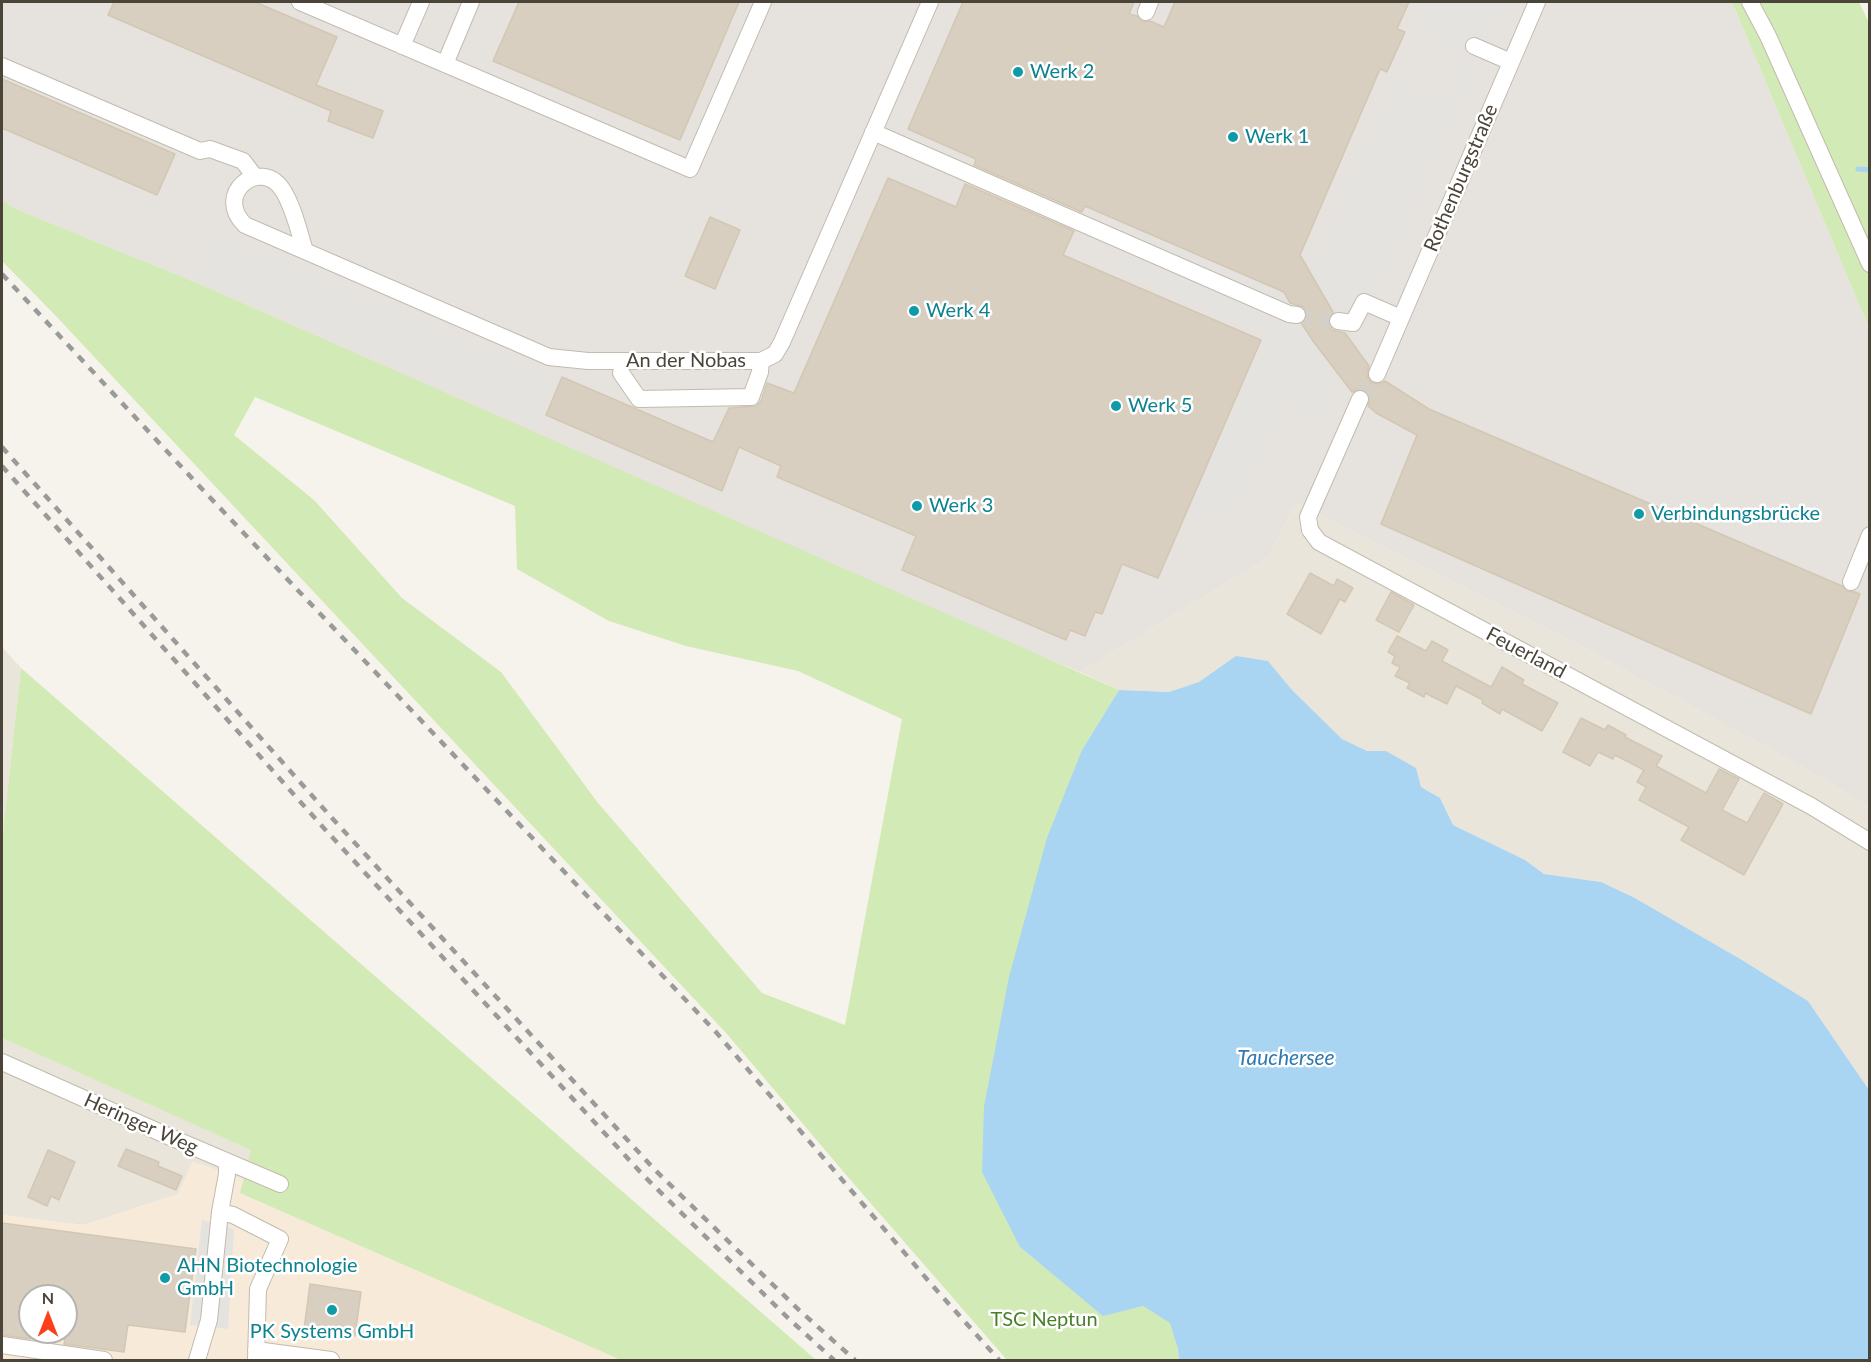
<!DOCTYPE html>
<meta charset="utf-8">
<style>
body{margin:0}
#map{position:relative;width:1871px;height:1362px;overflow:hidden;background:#f6f3ec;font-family:Lato,sans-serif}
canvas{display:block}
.frame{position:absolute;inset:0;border:3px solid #4b4439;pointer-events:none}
.north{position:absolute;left:18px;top:1284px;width:60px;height:60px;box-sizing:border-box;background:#fff;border:2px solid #b7b4b0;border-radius:50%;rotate:0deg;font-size:16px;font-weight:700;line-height:24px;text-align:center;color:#4b4439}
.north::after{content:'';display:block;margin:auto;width:21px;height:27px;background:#fc3f1d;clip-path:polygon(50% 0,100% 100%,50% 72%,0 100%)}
</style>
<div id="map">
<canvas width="1871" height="1362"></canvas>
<div class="frame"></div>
<div class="north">N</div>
</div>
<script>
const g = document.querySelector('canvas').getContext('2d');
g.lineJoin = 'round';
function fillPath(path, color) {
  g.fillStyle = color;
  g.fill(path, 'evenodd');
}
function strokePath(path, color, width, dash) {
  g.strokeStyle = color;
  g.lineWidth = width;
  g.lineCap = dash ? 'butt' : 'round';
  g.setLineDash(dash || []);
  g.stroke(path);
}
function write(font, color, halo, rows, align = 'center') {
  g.font = font + ' Lato,sans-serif';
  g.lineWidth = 5;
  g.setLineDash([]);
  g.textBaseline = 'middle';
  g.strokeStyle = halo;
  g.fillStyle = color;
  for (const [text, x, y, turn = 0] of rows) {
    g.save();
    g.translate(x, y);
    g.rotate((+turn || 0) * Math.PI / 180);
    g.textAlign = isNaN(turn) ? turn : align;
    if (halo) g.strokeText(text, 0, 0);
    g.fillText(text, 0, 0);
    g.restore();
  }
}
const residential = new Path2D(`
 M1297 503 1579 645 1792 761 1869 806V1090L1808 1001 1742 960 1633 897 1601 882 1544 874 1525 860 1453 825 1440 798 1421 787 1386 751H1367L1342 739 1292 690 1268 661 1236 657 1199 682 1169 692 1119 690 1080 672 1267 558Z
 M2 647 21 668 2 842Z
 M2 1038 252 1150 240 1193 243 1179 193 1162 178 1194 84 1225 2 1215Z`);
const commercial = new Path2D(`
 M192 1162 243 1179 241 1193 621 1360H2V1215L84 1225 178 1194ZM30 1296H66V1332H30Z`);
const industrial = new Path2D(`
 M2 2H1730L1735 9 1869 328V806L1792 761 1579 645 1297 503 1267 558 1080 672 975 628 197 283 16 209 2 200Z`);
const green = new Path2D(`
 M1730 2H1859L1869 23V328L1735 9Z
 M2 200 16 209 197 283 1119 690 1082 750 1020 1247 1103 1315 1143 1306 1171 1323 1178 1349 1179 1360H1007L847 1176 727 1034 55 315 2 261ZM255 397 515 506 517 569 609 621 686 646 798 671 902 719 845 1025 762 993 598 803 501 672 402 598 314 500 234 435Z
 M21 668 816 1360H621L240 1193 251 1150 2 1038V842Z`);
const parking = new Path2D(`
 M1430 2H1502L1355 342 1312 270 1394 81 1443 103 1466 49 1418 28Z
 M1137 233 1283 295 1309 340 1338 380 1322 419 1283 402 1234 517 1221 512 1218 519 1191 508 1266 332 1120 270Z
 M218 235 552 380 533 426 199 279Z
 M202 1220 234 1229 228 1329 190 1325Z`);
const water = new Path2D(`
 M1236 656 1268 661 1292 690 1342 739 1367 751H1386L1416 768 1421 787 1440 798 1453 825 1525 860 1544 874 1601 882 1633 897 1742 960 1808 1001 1869 1090V1360H1179L1178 1349 1170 1323 1143 1306 1103 1316 1020 1247 982 1172 984 1107 1009 977 1047 838 1082 750 1119 690 1169 692 1199 682Z`);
const stream = new Path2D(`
 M1858 169 1870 170`);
const building = new Path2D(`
 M114 2H255L337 37 316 85 383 111 373 138 328 121 331 111 108 15Z
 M519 2H739L680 140 493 61Z
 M963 2H1134L1129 14 1137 16 1143 22 1150 21 1164 27 1175 2H1409L1397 29 1405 32 1387 72 1380 69 1300 255 1333 312 1328 319 1329 326 1332 330 1345 333 1369 366 1367 376 1372 383 1379 384 1385 381 1429 409 1842 586 1847 591 1855 592 1860 594 1811 714 1381 524 1417 435 1376 413 1368 406 1370 397 1365 390 1358 389 1352 392 1313 341 1302 324 1307 316 1304 307 1290 303 1284 292 1085 206 1082 212 974 165 976 159 908 129Z
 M2 79 175 154 157 195 2 128Z
 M888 178 956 207 965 184 1074 231 1063 255 1261 340 1158 578 1122 564 1102 614 1095 612 1085 636 1070 630 1066 640 902 570 916 536 777 477 781 466 739 447 722 491 546 415 562 377 713 442 729 408 757 406 761 401 767 383 794 393Z
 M710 217 740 230 715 289 685 276Z
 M1310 573 1334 586 1337 579 1353 588 1345 602 1340 599 1321 634 1287 614Z
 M1391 592 1414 605 1399 632 1376 620Z
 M1397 636 1426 651 1432 641 1448 650 1442 661 1491 687 1502 667 1524 680 1522 684 1558 703 1542 731 1502 709 1500 714 1482 703 1483 700 1456 686 1447 704 1425 693 1424 697 1407 688 1410 683 1395 676 1400 667 1392 663 1395 656 1388 652Z
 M1581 718 1605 730 1608 725 1626 735 1625 737 1662 756 1656 766 1706 793 1719 769 1739 779 1722 810 1747 823 1764 793 1783 804 1744 875 1681 840 1689 827 1639 800 1646 787 1637 782 1644 770 1615 755 1613 759 1598 752 1590 766 1563 752Z
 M126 1149 159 1162 158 1166 182 1176 176 1190 118 1166Z
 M48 1150 75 1162 59 1200 51 1196 47 1206 28 1197Z
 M2 1223 196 1249 185 1332 128 1325 124 1352 64 1344 71 1296H30V1339L2 1335Z
 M310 1284 361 1292 355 1336 304 1329Z`);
const minorTunnel = new Path2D(`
 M1297 315 1338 321
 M1360 399 1377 374`);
const minor = new Path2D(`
 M300 2 690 169 763 2
 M1750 2 1768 36 1870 264
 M1146 12 1150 2
 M402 46 421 2
 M1474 46 1511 62
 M445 64 471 2
 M2 66 200 151 210 149 243 161 255 177
 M873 132 1289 314 1297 315
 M305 251C299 232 293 205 282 189 260 157 213 194 245 225L549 357 588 361H761L775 354 782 342 930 2
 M1338 321 1353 323 1364 302 1401 318
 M621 373 639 399 751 397 760 372 761 361
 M1377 374 1537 2
 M1360 399 1308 517 1310 530 1319 542 1811 806 1870 842
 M1851 582 1870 535
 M2 1062 170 1137 280 1184
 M220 1212 233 1215 280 1239 258 1289 256 1360
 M2 1345 104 1360
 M256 1350 331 1360
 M197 1360 209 1320 220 1212 227 1174V1162`);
const rail = new Path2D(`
 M2 274 202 489 715 1031 932 1285 999 1360
 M2 447 332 818 655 1170 799 1310 855 1360
 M2 466 321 825 644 1176 788 1318 834 1360`);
const markers = [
 [1018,72,6,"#0f9aa8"],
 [1233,137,6,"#0f9aa8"],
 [914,311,6,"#0f9aa8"],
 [1116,406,6,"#0f9aa8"],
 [917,506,6,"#0f9aa8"],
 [1639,514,6,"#0f9aa8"],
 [165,1278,6,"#0f9aa8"],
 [332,1310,6,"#0f9aa8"]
];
const cultureNames = [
 ["Werk 2",1030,72],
 ["Werk 1",1245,137],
 ["Werk 4",926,311],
 ["Werk 5",1128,406],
 ["Werk 3",929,506],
 ["Verbindungsbrücke",1651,514],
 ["AHN Biotechnologie",177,1266],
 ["GmbH",177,1289],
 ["PK Systems GmbH",332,1332,"center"]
];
const streetNames = [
 ["Rothenburgstraße",1461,178,-67],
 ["An der Nobas",686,361],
 ["Feuerland",1526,653,28],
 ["Heringer Weg",141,1124,24]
];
const parkNames = [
 ["TSC Neptun",1044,1320]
];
const waterNames = [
 ["Tauchersee",1286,1058]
];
fillPath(residential, '#eae5da');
fillPath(commercial, '#f7ead8');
fillPath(industrial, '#e6e2dd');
fillPath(green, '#d2eab5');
fillPath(parking, '#e5e3e0');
fillPath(water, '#a9d4f2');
strokePath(stream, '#a9d4f2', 5);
fillPath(building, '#d8cfc1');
strokePath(building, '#d3c7b4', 1.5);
strokePath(minorTunnel, '#d4d0c8', 16, [16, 8]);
strokePath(minor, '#c2bbae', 18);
strokePath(minor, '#fff', 16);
strokePath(rail, '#9a9a9a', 4.5, [8, 8]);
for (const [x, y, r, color] of markers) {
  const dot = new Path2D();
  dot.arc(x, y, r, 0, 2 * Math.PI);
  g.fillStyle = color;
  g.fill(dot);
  strokePath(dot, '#fff', 2);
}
write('20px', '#0d838f', '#fff', cultureNames, 'left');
write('20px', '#4b4439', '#fff', streetNames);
write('20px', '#4a7f2a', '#fff', parkNames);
write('italic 21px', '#2e7ab2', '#fff', waterNames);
</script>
